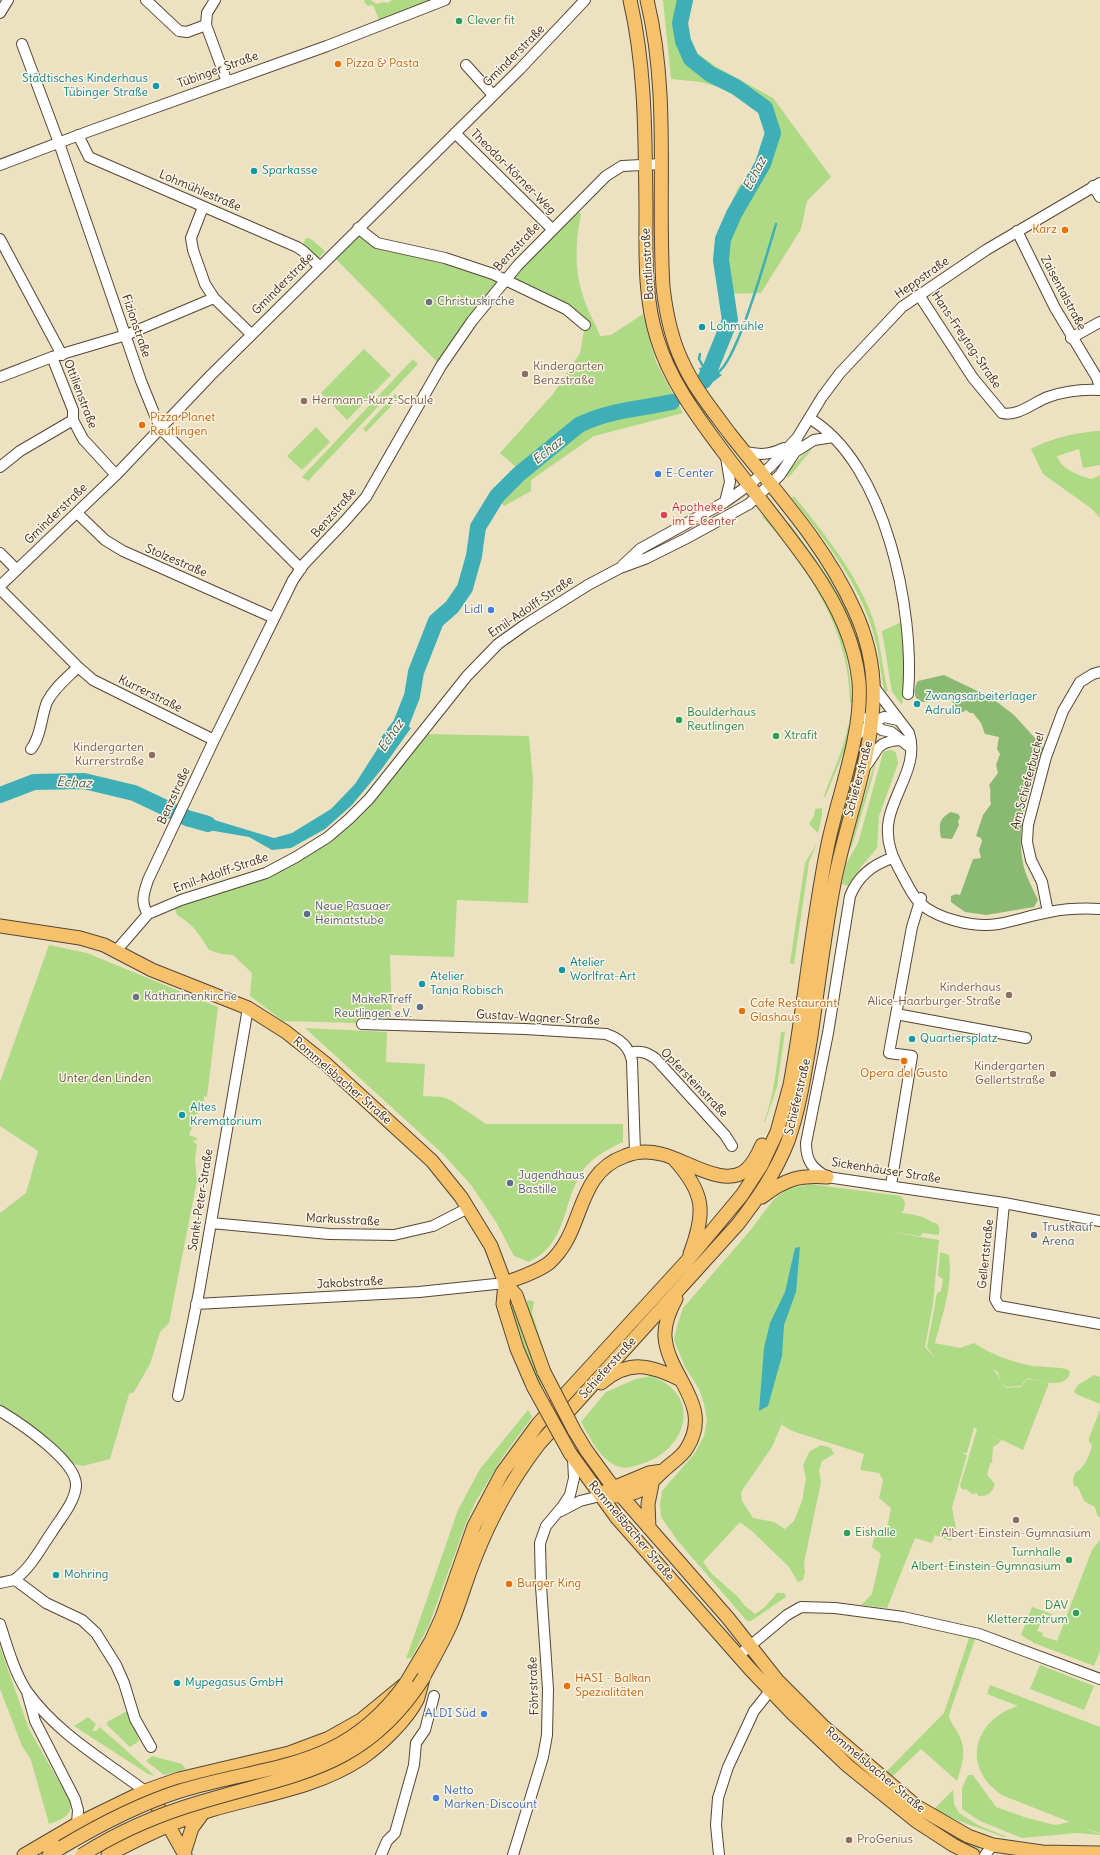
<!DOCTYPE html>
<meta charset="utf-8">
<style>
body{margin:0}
canvas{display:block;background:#ece2c1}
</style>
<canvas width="1100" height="1855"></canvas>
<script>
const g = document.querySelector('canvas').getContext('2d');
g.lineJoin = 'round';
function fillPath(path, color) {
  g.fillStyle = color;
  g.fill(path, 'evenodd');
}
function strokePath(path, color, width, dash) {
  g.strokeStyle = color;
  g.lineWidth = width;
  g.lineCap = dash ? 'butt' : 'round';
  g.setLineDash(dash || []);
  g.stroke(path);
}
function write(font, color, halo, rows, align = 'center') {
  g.font = font + ' Delius,sans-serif';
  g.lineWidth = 3;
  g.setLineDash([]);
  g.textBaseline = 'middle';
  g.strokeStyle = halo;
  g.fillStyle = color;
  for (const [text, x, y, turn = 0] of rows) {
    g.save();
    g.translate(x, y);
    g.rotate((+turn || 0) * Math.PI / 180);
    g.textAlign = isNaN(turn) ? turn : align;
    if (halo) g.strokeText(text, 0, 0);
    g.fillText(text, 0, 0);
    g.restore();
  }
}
const green = new Path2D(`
 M365 0H371L376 4 384 2 388 3 392 0H432L379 20 374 7 372 5 368 6 364 2Z
 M663 0H693L687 24 690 38 697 53 715 66 773 98 831 177 807 201 801 229 761 293 719 294 717 271 721 226 737 190 762 154 767 128 758 109 735 92 701 82 671 79Z
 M573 208 581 214C575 244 574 273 585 302 589 314 596 324 600 336L611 335 643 314 656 362 683 413 594 436 531 480V491L504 506 496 495 519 470 500 453 553 394 584 347 580 353 585 325 505 279 441 366 331 254 358 228 371 240 505 279Z
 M306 238 311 239 325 251 317 260 302 246Z
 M364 349 391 375 347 420 321 393Z
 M413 359 418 364 308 481 302 477Z
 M395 394 399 398 366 432 363 429Z
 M316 427 330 442 302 470 287 456Z
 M1100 431V465L1083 468 1079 449 1057 456C1061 469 1079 476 1092 479L1100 475V518L1092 509 1043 474 1031 449C1051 438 1078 432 1100 431Z
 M812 446 811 450 790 476 786 477 790 469Z
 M794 496C825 535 856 572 873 619 881 643 882 668 888 691L885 692C880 674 880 654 874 635 859 582 826 541 792 498Z
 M762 515 771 522C787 543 805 564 819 586 841 622 850 661 852 703H850C849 648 828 602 796 559 786 545 775 530 763 518Z
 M789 523C821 566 854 608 865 661 869 674 868 689 869 703H866L863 662 853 627 786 526Z
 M902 622 904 682 902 705 892 692 882 631Z
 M848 725 850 729 846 747 826 795 823 799C831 774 844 751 848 725Z
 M863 732V748L835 848 823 914H820L832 847 856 748Z
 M422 734 529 736 533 780 528 903 457 900 454 957 390 955 392 1024 283 1021 250 996 252 973 233 955 221 954 209 950C200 935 193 924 177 915L175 909 192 897 255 877 343 824Z
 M892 750 896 753 898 763 895 772 879 816 877 848 861 867 849 886 842 884 846 864 858 843 883 753 886 751Z
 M876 758 872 779 852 846 846 855Z
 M822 808V816L818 833 809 824 814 816 815 809Z
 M817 843 809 862 794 964 790 963 805 863Z
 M49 945 87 953 218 1007 207 1097 204 1096V1101L200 1103 195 1125H193L189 1135 197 1138 196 1141 192 1140 197 1145 195 1160 197 1181 169 1323 160 1332 150 1364 134 1392 129 1394 110 1459 83 1466 67 1463 0 1410V1213L26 1193 38 1151 0 1126V1082Z
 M305 1028 387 1032 386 1062 425 1064 423 1096 442 1097 452 1101 486 1124H623V1142C610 1148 597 1155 587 1165 565 1191 569 1228 544 1252 540 1256 533 1259 529 1262L514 1256 496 1222 471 1185 444 1155Z
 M781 1032H785L777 1087 765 1122H764C775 1093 777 1062 781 1032Z
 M810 1184 901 1196 905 1202 904 1210 901 1213C912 1214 924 1216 932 1222 935 1224 936 1222 938 1225 940 1227 939 1232 939 1235L923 1233 920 1236 885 1231 939 1240 933 1304 925 1347 935 1358 927 1347 937 1293 941 1291 943 1279 938 1276 940 1252 949 1255C953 1285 943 1313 935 1343L960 1348 974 1343C990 1354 1012 1362 1032 1366 1044 1367 1056 1367 1067 1369L1070 1372C1067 1390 1040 1381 1027 1378L1021 1386 1006 1387 1002 1383 997 1371 993 1370C999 1374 1000 1382 1006 1388L1021 1387 1027 1379 1049 1383 1023 1450 987 1433 1001 1440 1000 1442 993 1447 992 1462 990 1464 987 1475 995 1484C992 1493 988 1496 978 1496L977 1493 972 1494 966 1489 963 1490 960 1486 977 1429 973 1427 974 1428 967 1453H962L967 1455 952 1508 956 1528 951 1541 935 1535 932 1543 915 1538 887 1608 861 1605 872 1594 881 1554 872 1547 875 1534 886 1533 891 1508 879 1498 883 1480 879 1473 860 1470 864 1454 792 1431 782 1425 784 1419 772 1447 741 1492 742 1501 753 1518 774 1522 785 1529 794 1521 802 1501 806 1479 803 1465 810 1451 821 1445 831 1448 834 1454 822 1461 819 1470 821 1482 804 1563 805 1572 803 1580 798 1582 789 1567 753 1532 740 1522 703 1562 712 1574 738 1597 745 1606 755 1614 765 1607 777 1593H784L786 1597 751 1621H747L677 1540 661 1517 660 1504 662 1491 695 1453 704 1436 707 1420 704 1404 699 1389 685 1367 674 1340 677 1326 683 1308 749 1232 774 1199 788 1189Z
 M530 1300 534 1302 532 1313 545 1353 546 1361 528 1311 527 1301Z
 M515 1305 548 1394 530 1368 509 1307Z
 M1094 1375 1100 1377V1404L1076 1394 1074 1391 1078 1385Z
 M651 1376C704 1395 687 1451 641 1464 634 1466 627 1469 620 1467 600 1461 591 1439 581 1422L606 1392 636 1379Z
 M528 1410 532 1417 502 1458 476 1501 466 1523 429 1625 412 1657 406 1659 458 1510 480 1469Z
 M1100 1410V1518L1097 1515 1095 1507 1084 1501 1078 1487 1074 1486 1073 1480 1075 1473C1084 1469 1090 1454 1092 1446L1089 1441V1438Z
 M1100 1540V1651L1094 1666 1034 1643 1021 1635 1032 1607 1052 1614 1051 1617 1044 1614 1037 1631 1043 1633 1042 1636 1057 1641 1092 1550Z
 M969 1638 975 1639 949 1715C950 1723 956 1728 959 1735 967 1751 962 1765 957 1781L921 1749 892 1777 886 1772 944 1713Z
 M0 1647 29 1729 70 1801C74 1816 60 1820 49 1824L31 1760 22 1746 0 1689Z
 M1040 1665 1094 1686 1084 1710 1030 1689Z
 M990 1685 1100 1727V1833L1083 1828 1100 1834V1835L1077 1833 1022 1838 980 1821 962 1809V1788L968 1775H973L996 1807 1027 1818 1055 1825 1070 1822 1004 1796C961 1770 972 1720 1018 1706L987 1694Z
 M129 1710 139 1741 130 1747 107 1725V1722Z
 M88 1717 96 1724 92 1731H96L100 1727 155 1776 148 1774 74 1726Z
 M843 1751 976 1845 982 1852C965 1854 880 1788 863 1774 856 1767 849 1759 842 1752Z
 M152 1756 182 1764 186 1769 164 1775 146 1761Z
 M953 1790 954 1804 959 1813 978 1825 1007 1837H1004L959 1821 934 1809Z`);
const forest = new Path2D(`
 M944 675 992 698 1014 715 1044 748C1031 785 1015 823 1023 863 1025 875 1033 889 1038 900L1034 907 986 915 965 912 951 902V896L956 894 960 895 973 859 981 858 979 850 982 841 981 838 976 836 983 815 991 804C989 797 992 792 989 785L998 773 996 765 1000 754 997 749 999 737 985 734 981 723 973 713H970L966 710 960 714 947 693H945C939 696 930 703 923 702 912 700 914 688 918 681Z
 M951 812 958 814 960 817 958 822 959 825 952 839 941 838C939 825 938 819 951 812Z`);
const water = new Path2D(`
 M708 366 722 375 708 386 704 381 699 368Z
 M400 722 411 728 381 770 352 805 325 829 291 848 272 850 249 837 185 826 191 813 274 838 292 833 331 809 355 784 387 734 392 735Z
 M800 1247 796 1292 784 1325 782 1356 768 1406 759 1411 764 1348 770 1323 785 1292 795 1248Z`);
const stream = new Path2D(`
 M700 354 699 359 704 368
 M717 373C737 363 768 250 776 224`);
const river = new Path2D(`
 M685 0 680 23 683 41 691 59 710 74 736 87 765 108 773 133 763 164 734 214 723 239 721 260 730 320 711 367 704 381
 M389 740 401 724 412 696 416 672 436 621 452 607 465 588 474 556 478 527 497 496 519 474 579 425C609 410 640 409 672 402
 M0 795 34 782 84 781 134 793 187 818 208 824`);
const minor = new Path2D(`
 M146 0 179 31 187 32 206 25
 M215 0 207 13 206 25 227 82
 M0 13 8 0
 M22 44 59 143 141 381 160 428 301 569
 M466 65 493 95
 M455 133 552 229
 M78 135 89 157 297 247 303 251 319 266
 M0 165 87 132 327 46 445 0
 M1093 186 1100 197
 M203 207 191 238 193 250 205 284 214 298 251 334
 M358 228 377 243 445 258 493 274 566 309 585 325
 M1017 231 1055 308 1097 378 1100 387
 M0 239 62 355
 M919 295 973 378 1002 413C1018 417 1034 402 1048 397 1065 391 1083 389 1100 390
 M1071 338 1100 322
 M52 357 73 410V420L83 439 116 475
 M0 377 52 357 126 335 214 298
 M809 418C886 463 915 612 908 694
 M745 452C760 455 769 455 784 448
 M795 452 814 440 833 437
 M0 467 20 451 73 420
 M725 502 730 482 726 457
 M77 513 105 540 123 551 274 618
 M0 553 16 569
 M623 565 640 549 725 502 749 485 770 467 797 438 822 397 840 373 902 307 986 250 1100 183
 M0 586 116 475 211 375 520 69 585 0
 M0 589 78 667 93 680 214 740
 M874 687 909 733C919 764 895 790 889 819 884 844 895 862 906 882 910 889 913 896 919 902 936 919 975 928 998 924 1015 921 1032 915 1049 912 1065 909 1083 908 1100 909
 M867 718 882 730 891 732 911 748
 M853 738 872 723 884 717 898 720
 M31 749C41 737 41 717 47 702 54 688 67 678 78 667
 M864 768C879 752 873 742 900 740
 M892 858C872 865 858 876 850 896L828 1033 806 1143C806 1161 812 1168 827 1177L1004 1203 1100 1221
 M1048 912 1042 882 1031 860 1027 842 1028 825 1046 757 1063 711 1080 682 1093 674 1100 672
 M148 914C140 902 144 892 148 880L214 740 293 580 304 564 345 521 366 497 441 366 472 321 518 265 606 176 622 166 662 164
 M116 951 148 914 181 900 266 873 296 857 328 837 349 819 369 799 467 676 498 644 526 624 588 585 620 568 647 558 685 539 749 504 780 475 795 452 797 438
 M896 1014 1026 1038
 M362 1024 525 1029 606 1034C620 1039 629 1046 632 1061L635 1152
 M630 1053C641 1050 648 1053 656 1059L725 1135 732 1146
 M891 1185 912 1056 889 1053 912 927 921 898
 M1004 1203 995 1299 999 1306 1100 1324
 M211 1223 329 1234 394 1235 433 1226 468 1208
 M196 1304 419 1292 505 1283
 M178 1396 199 1292 248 1008
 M0 1411C20 1423 78 1462 76 1486 75 1502 60 1519 52 1532 40 1549 31 1568 14 1580
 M561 1511 580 1501 600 1496
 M0 1583 14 1580 18 1582 46 1603 82 1620 96 1633 116 1665 124 1683 135 1719 151 1747
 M0 1624C7 1646 14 1671 26 1690 56 1733 104 1760 145 1791
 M738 1656 787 1615 801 1607 835 1608 903 1617 979 1634 1100 1679
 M27 1692 35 1721 75 1799 78 1810 77 1824
 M381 1855 387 1841 395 1833 414 1765 416 1743 425 1730 434 1696
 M513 1855 543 1757 547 1735 548 1689 541 1586 540 1543 546 1526 562 1507 570 1495 574 1478 573 1458
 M719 1855 716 1825 718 1798 728 1767 754 1711 774 1686
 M985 1855 993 1845`);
const major = new Path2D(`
 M0 926 80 938 104 945 152 970 248 1008 286 1032 325 1063 432 1161 461 1197 491 1246 505 1283 516 1295 544 1372
 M674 1159C705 1193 706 1212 690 1254
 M762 1197C785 1179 799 1175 827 1177
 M505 1283C520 1277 536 1273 549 1263 586 1231 574 1174 625 1156 637 1151 649 1151 661 1154 685 1159 724 1189 746 1170 753 1164 758 1154 762 1145
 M505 1283 503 1304 517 1349 533 1386
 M601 1383C629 1359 651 1365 681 1380
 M574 1430 586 1450 610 1483 728 1618 777 1680 824 1727 916 1806 968 1836 993 1845 1042 1852 1100 1853
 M570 1453 617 1518 750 1669 792 1713 848 1766 916 1821 953 1845 973 1855
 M606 1491 649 1473 663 1471
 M613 1496C638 1496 647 1487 663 1471 671 1463 681 1458 687 1448 714 1405 668 1377 665 1337 664 1324 670 1310 676 1299
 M649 1528 648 1504 652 1484
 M146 1792 158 1807 185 1855
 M184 1853 192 1828 203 1813
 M24 1855 77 1824 145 1791 179 1779 289 1753 329 1738 361 1720 406 1683 431 1641 442 1617 474 1526 502 1473 538 1424 687 1261 742 1195 761 1166 777 1132 790 1085 794 1062C806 991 813 919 827 849 837 797 863 735 859 682 855 641 835 601 812 568 784 528 752 490 722 450 696 415 670 381 657 338 644 297 646 252 646 209 645 138 646 69 630 0
 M49 1855 62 1847
 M108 1855C141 1837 175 1821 211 1810 262 1795 317 1788 362 1758 381 1745 406 1721 417 1700 420 1693 421 1683 424 1676 433 1659 443 1642 451 1624 460 1603 466 1580 475 1558 491 1517 512 1479 539 1444L738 1224C758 1198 776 1172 788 1141 800 1107 805 1071 811 1036 818 987 824 937 833 889 844 826 870 767 873 704 875 671 868 639 854 609 825 544 774 490 730 434 713 411 694 388 682 361 671 338 666 313 663 287 657 191 670 94 647 0`);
const majorBridge = new Path2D(`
 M544 1372 574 1430
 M533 1386 570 1453
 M62 1847C99 1825 139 1804 180 1791 273 1763 343 1771 406 1683
 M82 1855C118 1832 160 1814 201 1802 296 1773 365 1770 424 1677`);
const markers = [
 [459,21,4,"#2e9e5b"],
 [338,64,4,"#e8710a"],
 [156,86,4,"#0f9aa8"],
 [254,171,4,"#0f9aa8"],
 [1065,230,4,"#e8710a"],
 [429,302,4,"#6b7280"],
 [702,327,4,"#0f9aa8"],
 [525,374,4,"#8d6e63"],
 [304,401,4,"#8d6e63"],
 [142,425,4,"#e8710a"],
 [658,474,4,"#3f7fe0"],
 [664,515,4,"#e0444e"],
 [491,610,4,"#3f7fe0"],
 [917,704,4,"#0f9aa8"],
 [679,720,4,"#2e9e5b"],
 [776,736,4,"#2e9e5b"],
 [152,755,4,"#8d6e63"],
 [307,914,4,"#5c6f8a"],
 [562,970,4,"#0f9aa8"],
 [422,984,4,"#0f9aa8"],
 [1009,995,4,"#8d6e63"],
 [136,997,4,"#6b7280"],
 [420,1007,4,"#5c6f8a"],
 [742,1011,4,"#e8710a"],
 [912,1039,4,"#0f9aa8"],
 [904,1061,4,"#e8710a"],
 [1053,1074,4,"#8d6e63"],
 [182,1115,4,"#0f9aa8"],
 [510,1183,4,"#5c6f8a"],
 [1034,1235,4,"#5c6f8a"],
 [1016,1520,4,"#8d6e63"],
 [847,1533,4,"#2e9e5b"],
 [1069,1560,4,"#2e9e5b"],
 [56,1575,4,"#0f9aa8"],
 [509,1584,4,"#e8710a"],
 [1076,1613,4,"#2e9e5b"],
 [177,1683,4,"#0f9aa8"],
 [567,1686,4,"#e8710a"],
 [484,1714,4,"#3f7fe0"],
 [436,1798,4,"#3f7fe0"],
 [849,1840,4,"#8d6e63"]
];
const leisureNames = [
 ["Clever fit",467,21],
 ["Boulderhaus",687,713],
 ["Reutlingen",687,727],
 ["Xtrafit",784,736],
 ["Eishalle",855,1533],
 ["Turnhalle",1061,1553,"right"],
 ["Albert-Einstein-Gymnasium",1061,1567,"right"],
 ["DAV",1068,1606,"right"],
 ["Kletterzentrum",1068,1620,"right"]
];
const streetNames = [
 ["Gminderstraße",514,56,-45],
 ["Tübinger Straße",218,70,-20],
 ["Theodor-Körner-Weg",513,172,45],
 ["Lohmühlestraße",200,191,23],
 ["Benzstraße",517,247,-47],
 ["Bantlinstraße",648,264,-93],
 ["Heppstraße",922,278,-35],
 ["Gminderstraße",283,284,-45],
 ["Zaisentalstraße",1063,293,62],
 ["Fizionstraße",136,326,71],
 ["Hans-Freytag-Straße",966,340,56],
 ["Ottilienstraße",80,394,69],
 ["Benzstraße",334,513,-49],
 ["Gminderstraße",56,514,-44],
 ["Stolzestraße",176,561,23],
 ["Emil-Adolff-Straße",531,607,-34],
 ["Kurrerstraße",150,694,26],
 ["Schieferstraße",859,779,-75],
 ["Am Schieferbuckel",1028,781,-75],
 ["Benzstraße",174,796,-65],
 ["Emil-Adolff-Straße",221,873,-19],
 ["Gustav-Wagner-Straße",538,1018,3],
 ["Rommelsbacher Straße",342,1081,41],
 ["Opfersteinstraße",694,1083,46],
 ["Schieferstraße",798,1097,-77],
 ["Sickenhäuser Straße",886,1171,9],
 ["Sankt-Peter-Straße",201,1200,-81],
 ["Markusstraße",343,1220,3],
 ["Gellertstraße",986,1254,-84],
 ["Jakobstraße",350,1283,-3],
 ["Schieferstraße",608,1368,-48],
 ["Rommelsbacher Straße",631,1531,50],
 ["Föhrstraße",534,1686,-92],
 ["Rommelsbacher Straße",875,1770,40]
];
const foodNames = [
 ["Pizza & Pasta",346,64],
 ["Karz",1057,230,"right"],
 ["Pizza Planet",150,418],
 ["Reutlingen",150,432],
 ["Cafe Restaurant",750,1004],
 ["Glashaus",750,1018],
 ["Opera del Gusto",904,1074,"center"],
 ["Burger King",517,1584],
 ["HASI - Balkan",575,1679],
 ["Spezialitäten",575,1693]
];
const cultureNames = [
 ["Städtisches Kinderhaus",148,79,"right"],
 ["Tübinger Straße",148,93,"right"],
 ["Sparkasse",262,171],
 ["Lohmühle",710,327],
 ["Zwangsarbeiterlager",925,697],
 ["Adrula",925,711],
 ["Atelier",570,963],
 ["Worlfrat-Art",570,977],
 ["Atelier",430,977],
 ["Tanja Robisch",430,991],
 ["Quartiersplatz",920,1039],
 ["Altes",190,1108],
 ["Krematorium",190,1122],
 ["Mohring",64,1575],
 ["Mypegasus GmbH",185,1683]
];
const worshipNames = [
 ["Christuskirche",437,302],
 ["Katharinenkirche",144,997]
];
const educationNames = [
 ["Kindergarten",533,367],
 ["Benzstraße",533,381],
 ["Hermann-Kurz-Schule",312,401],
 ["Kindergarten",144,748,"right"],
 ["Kurrerstraße",144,762,"right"],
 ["Kinderhaus",1001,988,"right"],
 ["Alice-Haarburger-Straße",1001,1002,"right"],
 ["Kindergarten",1045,1067,"right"],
 ["Gellertstraße",1045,1081,"right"],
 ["Albert-Einstein-Gymnasium",1016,1534,"center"],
 ["ProGenius",857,1840]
];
const shopNames = [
 ["E-Center",666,474],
 ["Lidl",483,610,"right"],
 ["ALDI Süd",476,1714,"right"],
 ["Netto",444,1791],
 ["Marken-Discount",444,1805]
];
const healthNames = [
 ["Apotheke",672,508],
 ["im E-Center",672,522]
];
const serviceNames = [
 ["Neue Pasuaer",315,907],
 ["Heimatstube",315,921],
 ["MakeRTreff",412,1000,"right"],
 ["Reutlingen e.V.",412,1014,"right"],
 ["Jugendhaus",518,1176],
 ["Bastille",518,1190],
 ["Trustkauf",1042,1228],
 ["Arena",1042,1242]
];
const parkNames = [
 ["Unter den Linden",105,1079]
];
const waterNames = [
 ["Echaz",755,174,-63],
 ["Echaz",548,451,-39],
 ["Echaz",391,736,-56],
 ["Echaz",74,783,3]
];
fillPath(green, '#aed985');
fillPath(forest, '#8ab972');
fillPath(water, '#3eafb6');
strokePath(stream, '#3eafb6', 2.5);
strokePath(river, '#3eafb6', 16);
strokePath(minor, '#564636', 12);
strokePath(major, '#564636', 15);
strokePath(minor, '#fff', 10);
strokePath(major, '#f5c16b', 13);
strokePath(majorBridge, '#564636', 15, []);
strokePath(majorBridge, '#f5c16b', 13);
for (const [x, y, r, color] of markers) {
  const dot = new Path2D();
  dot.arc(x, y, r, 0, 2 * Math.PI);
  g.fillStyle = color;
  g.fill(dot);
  strokePath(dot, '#fcf5e5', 1.5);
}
write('12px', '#27864d', '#fcf5e5', leisureNames, 'left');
write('12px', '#3b2a1e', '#fcf5e5', streetNames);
write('12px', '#c56008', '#fcf5e5', foodNames, 'left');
write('12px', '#0d838f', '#fcf5e5', cultureNames, 'left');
write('12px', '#5b616d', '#fcf5e5', worshipNames, 'left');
write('12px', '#785e54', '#fcf5e5', educationNames, 'left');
write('12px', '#366cbe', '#fcf5e5', shopNames, 'left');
write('12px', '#be3a42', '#fcf5e5', healthNames, 'left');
write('12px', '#4e5e75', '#fcf5e5', serviceNames, 'left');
write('12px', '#585638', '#fcf5e5', parkNames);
write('italic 13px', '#3c5953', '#fcf5e5', waterNames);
</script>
